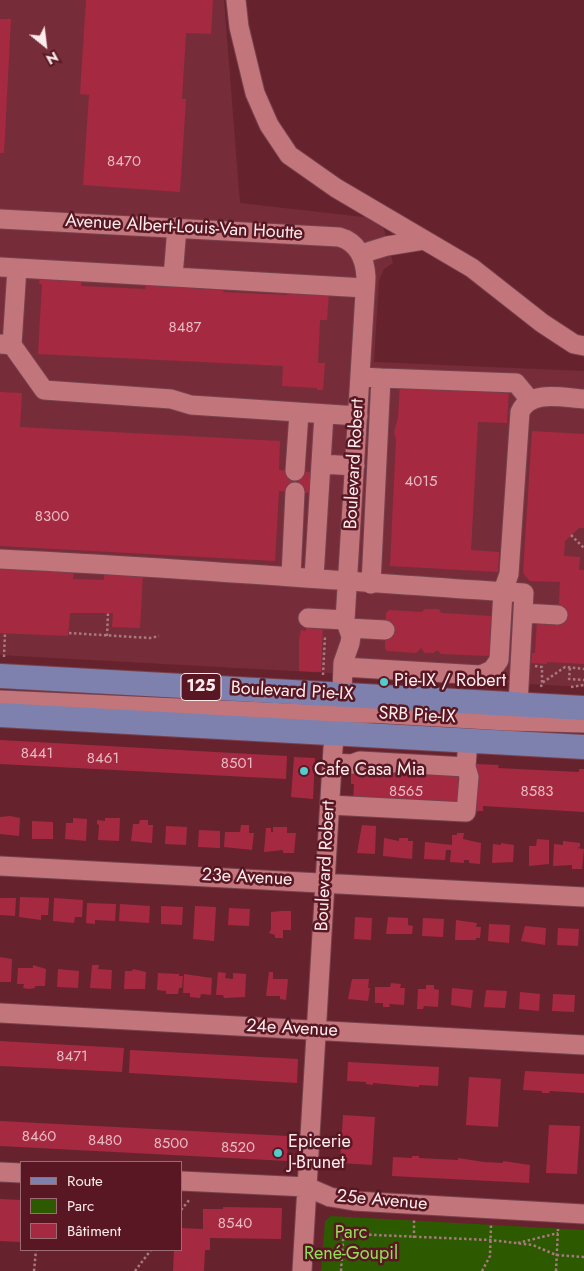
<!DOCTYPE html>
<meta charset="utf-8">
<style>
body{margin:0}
#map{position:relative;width:584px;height:1271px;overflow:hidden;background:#66232d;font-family:Jost,sans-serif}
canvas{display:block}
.legend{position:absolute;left:20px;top:1161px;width:162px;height:90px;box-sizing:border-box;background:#591723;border:1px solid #9b6c74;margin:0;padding:6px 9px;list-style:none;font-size:15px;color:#feeced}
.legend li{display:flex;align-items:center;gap:10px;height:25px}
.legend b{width:25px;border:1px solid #9b6c74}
.north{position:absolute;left:20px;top:20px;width:50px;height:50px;-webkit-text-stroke:4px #591723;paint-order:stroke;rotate:151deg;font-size:14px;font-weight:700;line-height:20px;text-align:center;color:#feeced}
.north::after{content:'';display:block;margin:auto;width:18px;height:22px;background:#feeced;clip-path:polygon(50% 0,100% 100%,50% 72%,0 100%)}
</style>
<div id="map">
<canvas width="584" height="1271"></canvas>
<ul class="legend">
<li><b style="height:6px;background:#7e81ad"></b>Route</li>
<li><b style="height:14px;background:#2d5a00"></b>Parc</li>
<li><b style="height:14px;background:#a62942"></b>Bâtiment</li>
</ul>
<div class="north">N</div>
</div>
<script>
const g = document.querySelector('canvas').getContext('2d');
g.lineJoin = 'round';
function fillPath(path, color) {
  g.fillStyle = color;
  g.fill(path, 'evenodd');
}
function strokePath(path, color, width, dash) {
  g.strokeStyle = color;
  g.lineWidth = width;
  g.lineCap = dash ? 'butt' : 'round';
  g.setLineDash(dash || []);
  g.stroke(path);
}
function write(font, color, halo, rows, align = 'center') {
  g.font = font + ' Jost,sans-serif';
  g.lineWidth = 5;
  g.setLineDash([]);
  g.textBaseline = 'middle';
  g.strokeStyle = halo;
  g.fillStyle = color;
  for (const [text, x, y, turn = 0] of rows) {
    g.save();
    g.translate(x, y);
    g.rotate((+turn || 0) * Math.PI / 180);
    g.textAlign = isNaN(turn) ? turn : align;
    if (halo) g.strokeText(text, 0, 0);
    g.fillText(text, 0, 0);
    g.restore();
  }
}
const built = new Path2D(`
 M0 0H224L240 203 381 219 393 263 384 269 379 280 374 362 584 371V687L0 655Z`);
const green = new Path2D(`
 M331 1216 584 1230V1271H321L325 1221Z`);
const building = new Path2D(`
 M86 0H213L211 34 186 33 182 99H186L180 192 83 185 89 95 80 94Z
 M0 19H11L4 153H0Z
 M40 277 82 279 81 286 145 289 146 283 224 287 223 292 287 295V290L329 292 327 320H320L318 363H325L323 390H317V388L282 386 283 366 38 354 42 284H39Z
 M400 383 509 389 507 423 478 422 471 550 499 552 498 572 390 566 396 439 394 432 398 418Z
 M0 392 22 393 20 427 280 441 279 470 313 472 312 493 279 491 275 561 0 546Z
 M532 431 584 434V528H579L565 541 564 556 580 557 579 570H584V664L547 662V664L531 663 532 653H535L537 621 558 622 560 582 530 581 523 573Z
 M0 567 74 571 73 579 104 580V572L143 574 140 628 112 627 113 613H70L68 636 0 633Z
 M425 609H439L441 613 491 616 494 619 492 654 489 656 441 654 437 650 433 653H425L421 648 416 653 387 651 385 648 386 613 389 610 422 612Z
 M306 623 323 624 321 672 299 671V640L301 630 306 631Z
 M0 740 287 756 286 779 0 764Z
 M294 757 315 758 313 799 291 797Z
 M476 764 499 765 498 768 579 772V769H584V812L483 806V811H474Z
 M351 771 466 776 464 796 453 807 353 803 354 784H351Z
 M10 816 20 818 19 836 0 834V817Z
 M73 818 87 819 86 841 65 839 66 823H73Z
 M105 818H120L119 841 98 840 99 825 97 824V820L105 821Z
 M140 820H148V825H153L152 843 131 841 133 824H139Z
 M32 821 53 822V839H32Z
 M241 825H249V833H254L252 850 224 847 225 832H240Z
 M362 825 376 826 375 854 357 853Z
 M166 826 187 827 186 845 165 844Z
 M273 827H287V833H296L294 853H283V850L264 852 266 828H271V832H273Z
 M199 830 220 831V848L198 847Z
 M457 833H464L463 839 481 843 480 864 469 863V860H464V863L450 862 451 850H446L445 860 424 859 425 842 452 845V835H457Z
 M384 838 399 841V838H408V841H413L412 859 383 856Z
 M537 839 549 840V864L529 866V846H536Z
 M563 841 580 843V847L577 848 584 849 582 869H572V865L553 866 554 844 563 845Z
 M501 843 514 845 513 862 492 863 493 844 501 845Z
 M20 897 49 898 48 915H41V920L19 917Z
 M0 898H16L15 916 0 915Z
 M54 898 83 900 82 917H75L74 923 53 921Z
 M87 903 116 904 115 921 95 920V924L86 923Z
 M120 904 150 906 149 923 119 921Z
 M161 906 183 907 182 925 161 924Z
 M195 906 216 907 214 941 193 939Z
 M229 908 250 909 249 926 228 925Z
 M281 911H291V930H283V938H275V935L269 933 271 929V912Z
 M355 917 372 918 371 940 354 939Z
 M388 917 408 918V925L413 926 412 934H386Z
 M423 918 444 919 443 937 422 936Z
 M456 920 477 923 476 927H481L480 938H476V940H455Z
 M489 924 510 925 509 943 488 941Z
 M525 926 546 928 545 945 521 941Z
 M558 928 579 929 578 946 557 945Z
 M0 957 12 959 11 982H0Z
 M33 965 46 969 45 986H35V988L29 989 23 988 24 984H17L18 968H33Z
 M92 965H99L98 969 112 970 111 989 90 988Z
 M58 969 79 971 78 988 57 987Z
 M133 969 146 972 145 989H124L125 971H132Z
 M218 972 226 973 225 978 233 979V973L246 974 245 997 224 998 223 995H216Z
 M269 972H273V979H288L286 1000 280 999V996H266Z
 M158 973 179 974V976H183L182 988H179L178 994H166V991L157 990Z
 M184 974 212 978 211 995 201 994 200 998 190 997V993H183Z
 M352 979H369L368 988H370L368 1001 348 999Z
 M391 983 401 984 400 988H405L404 1005 389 1004 390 1007H383V1003H375V987H390Z
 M426 985H434V989L439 990 438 1007 424 1006 423 1009H417L418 989H426Z
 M452 988 473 990 471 1008 451 1005Z
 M486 990 507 991 505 1008 484 1007Z
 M520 992 540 994 539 1011 519 1009Z
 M553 994 575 995 574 1012 552 1011Z
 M0 1041 124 1048 122 1072 0 1066Z
 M130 1050 298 1059 297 1083 129 1073Z
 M348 1062 439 1067 438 1086 419 1085V1087L373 1083V1085L366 1084V1082L347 1081Z
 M525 1071 584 1074V1093L550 1091 549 1093H542V1091L523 1090Z
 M469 1077 501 1079 498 1127 466 1125Z
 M343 1115 375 1117 372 1165 340 1163Z
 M0 1121 288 1136 287 1161 0 1146Z
 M549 1125 580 1126 577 1174 546 1173Z
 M412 1156H419V1158L458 1160V1158L484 1162 503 1163V1161L530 1165 529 1183 392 1176 393 1157 412 1158Z
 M0 1199 21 1200V1242L0 1241Z
 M223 1207 282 1208 281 1239 210 1238V1250H205L204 1271H173L174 1250H181V1228L203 1229V1209H223Z`);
const path = new Path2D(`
 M571 535 584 548
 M69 633 150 638 159 636
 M107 636 108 613
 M4 657 5 633
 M535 666 542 667V683
 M570 668 569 679 584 680
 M323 675 325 636
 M541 687 542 683 565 667 584 669
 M571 687 584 685
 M181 1210 190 1199
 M414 1238V1220
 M518 1243 558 1233
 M34 1271 36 1250
 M135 1271 151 1250
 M341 1271 343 1240 348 1234H352L490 1240 533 1245 556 1255 584 1257
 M482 1271 490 1256 491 1225
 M556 1271 558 1229`);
const minor = new Path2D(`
 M236 0 239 27 255 93 269 125 289 155 336 188 472 268 542 323 574 344 584 346
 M0 219 339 237C358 242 365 259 366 277L345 620 351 636 350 643 343 663 342 695 333 748 302 1271
 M361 254 387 246 424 240
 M0 267 365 288
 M173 277 177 227
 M0 344 12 345 44 390 171 399 191 405 358 416
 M12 345 17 268
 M360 377 381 378 371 584
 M381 378 516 383 530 400
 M321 464 355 466
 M295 471 299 413
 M0 559C175 567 349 582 524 593L518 704
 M291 576 295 492
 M314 577 324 414
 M523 613 558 615
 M308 618 345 620
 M348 628 385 630
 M343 667 481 675 492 670 499 660 503 591 509 574 520 412C530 389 564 398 584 399
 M0 700 309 714 370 713 507 721 584 723
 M332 763 352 764 360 761 466 767 468 740
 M330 805 466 812 469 777 466 767
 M0 866 584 897
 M0 1013 584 1045
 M0 1172 21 1173
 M181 1181 307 1187 330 1197 354 1201 584 1214`);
const major = new Path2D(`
 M0 676 584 708
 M0 715 584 747`);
const markers = [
 [384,682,5,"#52cdcc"],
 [304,771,5,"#52cdcc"],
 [278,1153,5,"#52cdcc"]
];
const numberNames = [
 ["8470",124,162],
 ["8487",185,328],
 ["4015",421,482],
 ["8300",52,517],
 ["8441",37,754],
 ["8461",103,759],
 ["8501",237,764],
 ["8565",406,792],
 ["8583",537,792],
 ["8471",72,1057],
 ["8460",39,1137],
 ["8480",105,1141],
 ["8500",171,1144],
 ["8520",238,1148],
 ["8540",235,1224]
];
const shields = [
 [201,687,40]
];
const shieldNames = [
 ["125",201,687]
];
const streetNames = [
 ["Avenue Albert-Louis-Van Houtte",184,228,3],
 ["Boulevard Robert",355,464,-87],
 ["Boulevard Pie-IX",292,692,3],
 ["SRB Pie-IX",417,716,3],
 ["Boulevard Robert",326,866,-87],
 ["23e Avenue",247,878,3],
 ["24e Avenue",292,1029,3],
 ["25e Avenue",382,1201,5]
];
const poiNames = [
 ["Pie-IX / Robert",394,682],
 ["Cafe Casa Mia",314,771],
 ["Epicerie",288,1143],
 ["J-Brunet",288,1164]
];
const parkNames = [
 ["Parc",351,1234],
 ["René-Goupil",351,1255]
];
fillPath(built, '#772d39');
fillPath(green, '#2d5a00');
fillPath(building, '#a62942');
strokePath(minor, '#77414d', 21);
strokePath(major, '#77414d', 26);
strokePath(path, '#a87a80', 2.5, [2.5, 2.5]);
strokePath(minor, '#c2767c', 19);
strokePath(major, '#7e81ad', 24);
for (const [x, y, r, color] of markers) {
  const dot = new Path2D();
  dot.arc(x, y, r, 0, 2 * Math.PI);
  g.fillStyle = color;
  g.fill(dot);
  strokePath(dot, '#591723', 2);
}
write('15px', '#e8bbc2', null, numberNames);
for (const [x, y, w] of shields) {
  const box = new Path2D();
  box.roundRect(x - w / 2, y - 13.5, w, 27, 4);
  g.fillStyle = '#591723';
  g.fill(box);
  strokePath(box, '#feeced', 1);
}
write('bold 16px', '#feeced', null, shieldNames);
write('18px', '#feeced', '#591723', streetNames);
write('18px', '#feeced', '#591723', poiNames, 'left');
write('18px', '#90e156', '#591723', parkNames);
</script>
